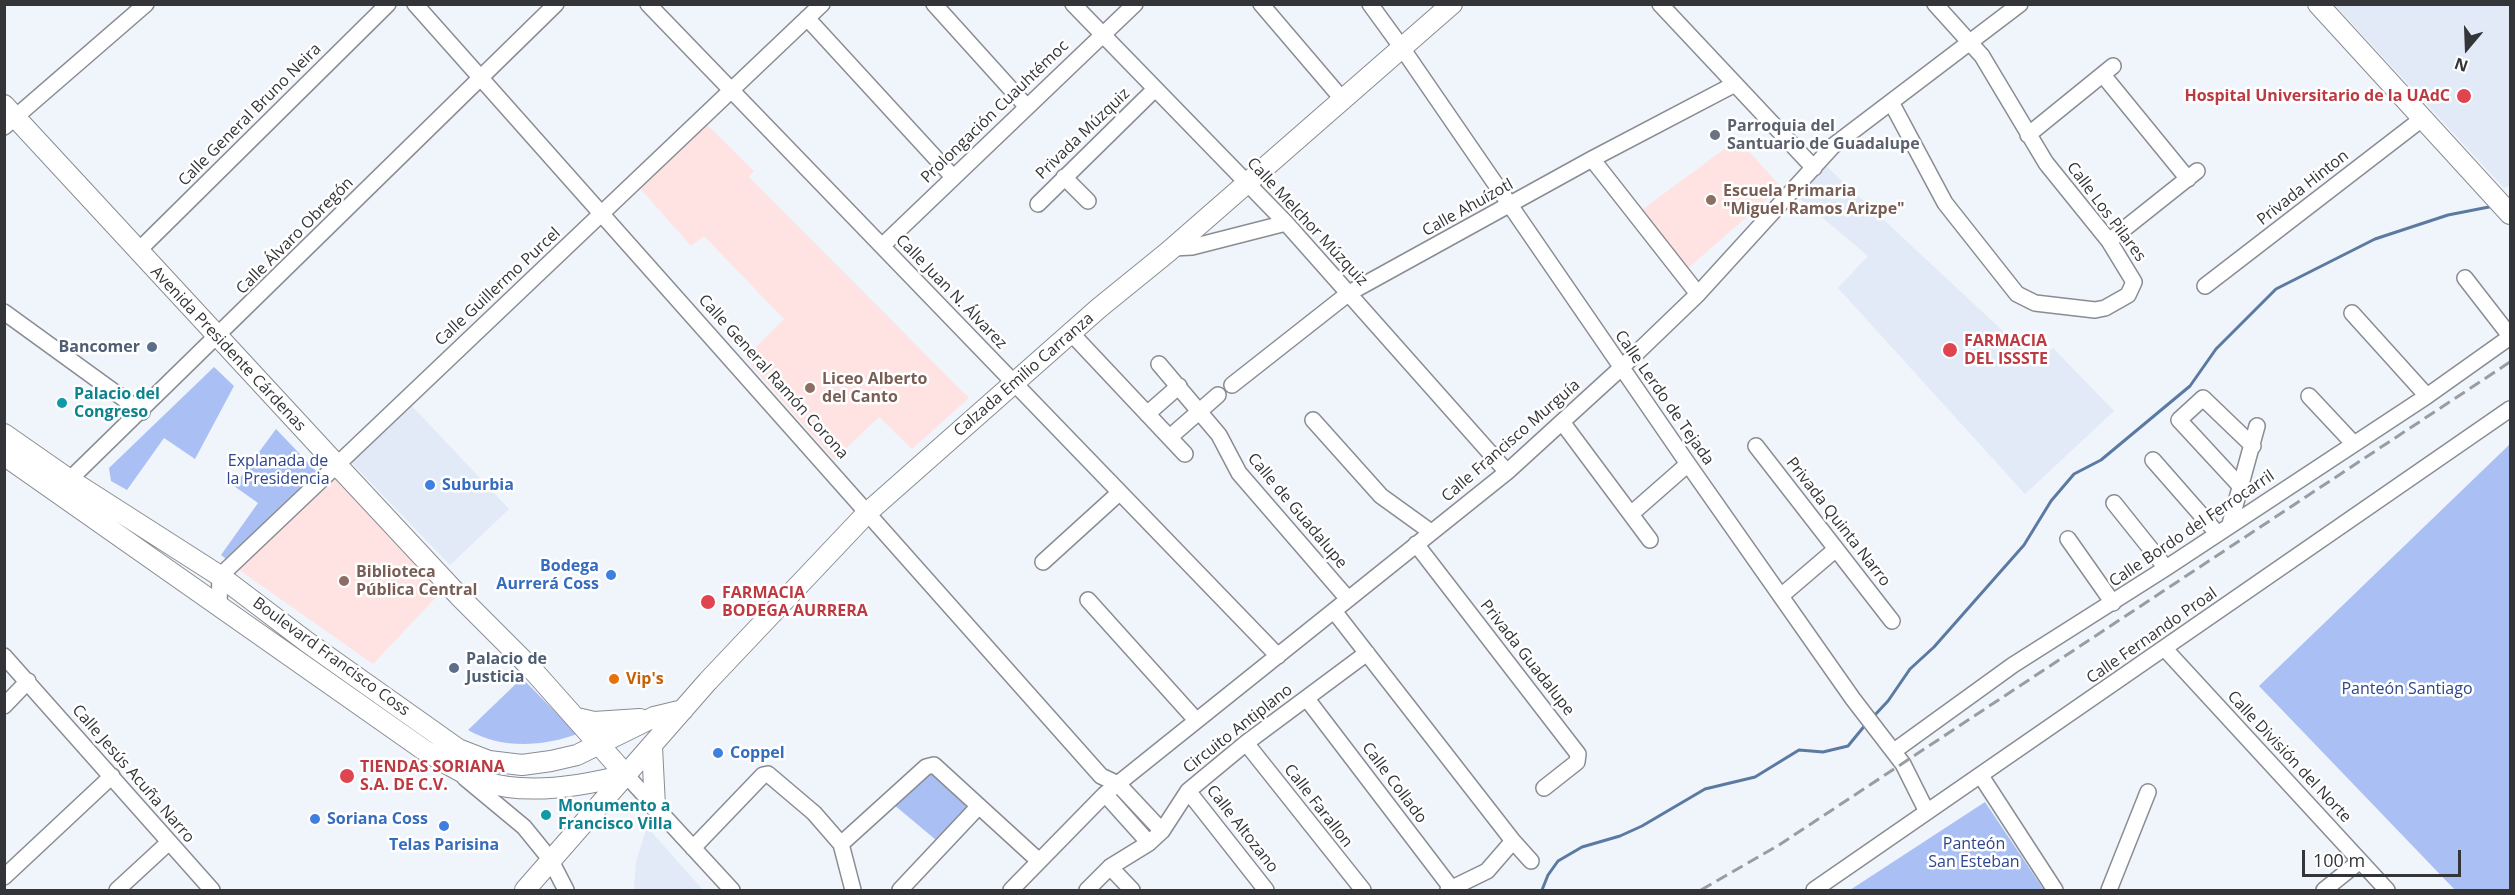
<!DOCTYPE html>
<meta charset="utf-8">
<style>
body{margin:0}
#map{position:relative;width:2515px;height:895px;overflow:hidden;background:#f0f4fb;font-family:"Open Sans",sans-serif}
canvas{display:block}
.frame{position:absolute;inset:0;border:6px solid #343538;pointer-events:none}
.north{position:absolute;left:2437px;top:18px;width:60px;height:60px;-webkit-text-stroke:4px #fff;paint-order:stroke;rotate:199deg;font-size:16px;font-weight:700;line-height:24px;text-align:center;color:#343538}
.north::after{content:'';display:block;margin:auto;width:21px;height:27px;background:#343538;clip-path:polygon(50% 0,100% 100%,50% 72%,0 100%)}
.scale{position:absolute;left:2302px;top:850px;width:159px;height:27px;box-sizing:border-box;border:3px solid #343538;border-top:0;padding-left:8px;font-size:18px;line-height:21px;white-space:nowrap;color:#343538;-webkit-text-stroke:4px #fff;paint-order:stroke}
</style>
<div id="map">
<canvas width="2515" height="895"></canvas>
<div class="frame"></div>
<div class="north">N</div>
<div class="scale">100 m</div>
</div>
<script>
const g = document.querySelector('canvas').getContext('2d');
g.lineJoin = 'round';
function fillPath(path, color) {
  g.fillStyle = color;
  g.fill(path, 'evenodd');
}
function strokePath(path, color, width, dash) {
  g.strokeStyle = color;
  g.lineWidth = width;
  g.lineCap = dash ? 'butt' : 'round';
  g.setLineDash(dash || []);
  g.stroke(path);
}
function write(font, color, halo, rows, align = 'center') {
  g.font = font + ' "Open Sans",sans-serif';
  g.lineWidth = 5;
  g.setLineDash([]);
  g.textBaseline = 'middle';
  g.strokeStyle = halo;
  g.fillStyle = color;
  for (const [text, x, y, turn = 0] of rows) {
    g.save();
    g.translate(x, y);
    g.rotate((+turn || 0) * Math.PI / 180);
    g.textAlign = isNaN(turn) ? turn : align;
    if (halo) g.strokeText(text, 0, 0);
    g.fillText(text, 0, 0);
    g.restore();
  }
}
const built = new Path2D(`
 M2334 4 2510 5V186L2504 188Z
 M1825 165 2036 362 2053 348 2114 411 2025 494 1838 288 1868 256 1798 197Z
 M411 405 509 509 450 565 351 462Z
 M647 827 703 890H634L636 862Z`);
const education = new Path2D(`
 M704 122 754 171 749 177 969 398 912 449 879 417 834 460 745 358 784 319 704 236 691 246 638 186Z
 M1738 139 1781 187 1686 270 1639 212Z
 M334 475 443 590 373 664 235 567Z`);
const green = new Path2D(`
 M214 367 234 386 195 459 164 438 127 490 111 481 109 468Z
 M276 429 317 472 226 559 221 555 258 503 234 486Z
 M2510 444V890H2455L2259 686Z
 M522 678 577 734C542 747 501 749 468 730Z
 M928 768 967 807 936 840 893 804Z
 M1985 802 2044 890H1850Z`);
const stream = new Path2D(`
 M1873 717 1888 701 1910 669 1934 647 2024 545 2051 501 2074 474 2101 460 2190 386 2216 349 2276 289 2375 239 2448 215 2494 206
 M1542 890 1548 875 1558 861 1582 847 1620 836 1642 826 1705 789 1755 777 1799 750 1823 752 1848 746 1866 724`);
const minor = new Path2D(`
 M415 4 1101 776 1118 784 1162 831
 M648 4 1278 656
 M934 4 1027 107
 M1073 4 1286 223 1507 472
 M1261 4 1343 100
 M1370 4 1402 48 1688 464 1853 699 1903 764 1927 812
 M1660 4 1814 168
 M807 18 953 177
 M2103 75 2188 179
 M1891 102 1945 203 2017 294 2035 303 2095 310 2105 308 2128 295 2134 282 2109 241 2046 163 1982 56 1935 4
 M4 127 146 4
 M2028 135 2113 66
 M1592 159 1698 294
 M1064 177 1088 201
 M1038 204 1154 90
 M2109 241 2197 171
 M882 246 1135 4
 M1173 248 1192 247 1286 223
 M138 251 388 4
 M2465 278 2510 336
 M2205 286 2423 118
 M4 312 142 412
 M2352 313 2427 396
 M1072 334 1185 454
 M1159 364 1219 435 1239 473 1348 599
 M1232 385 1349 293 1592 159 1735 84
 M2309 396 2353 443
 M1147 414 1179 386
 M1313 420 1381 496 1431 532
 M1562 422 1650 540
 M1170 437 1218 395
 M1756 446 1892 621
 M2153 460 2217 533
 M63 486 556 4
 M2241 487 2179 420 2203 398 2253 446
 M2114 503 2166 568
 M1631 514 1688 464
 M2230 524 2257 426
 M2068 539 2113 603
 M1416 544 1578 754 1577 762 1544 788
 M1043 562 1119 493
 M1781 596 1836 549
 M1088 600 1196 720
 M219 605 220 576 822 4
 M1334 611 1513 841 1531 861
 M2165 649 2387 890
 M4 656 212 890
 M1307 699 1452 889
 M4 706 28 681
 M1246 743 1363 890
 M1894 751 2013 665 2166 568 2427 396 2510 337
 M626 775 732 890
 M1981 776 2055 890
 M465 778 524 827 550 859 566 890
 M1188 791 1266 890
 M1105 794 1149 843
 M841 844 926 767 934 765 1039 861
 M693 848 763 775 768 774 814 813 841 844 853 890
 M1110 867 1132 890
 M4 877 112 776
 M117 890 168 843
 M900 890 979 806
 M1011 890 1105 794 1507 472 1621 368 1698 294 1833 146 2020 4
 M1087 890 1110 867 1149 843 1162 831 1188 791 1246 743 1367 653
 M1448 890 1487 871 1513 841
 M1814 890 2510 409
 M2109 890 2148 792
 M2324 890 2360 861`);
const major = new Path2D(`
 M2318 4 2510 214
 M4 105 336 464 460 597 530 667 626 775
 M4 434 70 480 220 576 307 642 458 749 489 761 522 765 551 761 577 755 654 717 683 710
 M4 455 424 750C442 761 462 774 482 781 527 796 581 786 626 775
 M577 718 594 722 640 719
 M652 747 655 806
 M525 890 708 681 868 512 1099 308 1168 252 1452 4`);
const rail = new Path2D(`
 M1701 890 1779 845 2510 362`);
const markers = [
 [2464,96,8,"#e0444e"],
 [1715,135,6,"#6b7280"],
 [1711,200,6,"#8d6e63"],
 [152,347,6,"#5c6f8a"],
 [1950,350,8,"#e0444e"],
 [810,388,6,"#8d6e63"],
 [62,403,6,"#0f9aa8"],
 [430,485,6,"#3f7fe0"],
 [611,575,6,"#3f7fe0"],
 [344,581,6,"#8d6e63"],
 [708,602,8,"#e0444e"],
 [454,668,6,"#5c6f8a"],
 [614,679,6,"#e8710a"],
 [718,753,6,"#3f7fe0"],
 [347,776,8,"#e0444e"],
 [546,815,6,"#0f9aa8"],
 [315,819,6,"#3f7fe0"],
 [444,826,6,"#3f7fe0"]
];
const healthNames = [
 ["Hospital Universitario de la UAdC",2450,96,"right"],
 ["FARMACIA",1964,341],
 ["DEL ISSSTE",1964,359],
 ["FARMACIA",722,593],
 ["BODEGA AURRERA",722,611],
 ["TIENDAS SORIANA",360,767],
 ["S.A. DE C.V.",360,785]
];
const streetNames = [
 ["Prolongación Cuauhtémoc",995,112,-44],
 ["Calle General Bruno Neira",250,115,-45],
 ["Privada Múzquiz",1083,134,-44],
 ["Privada Hinton",2303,188,-38],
 ["Calle Ahuízotl",1468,208,-29],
 ["Calle Los Pilares",2106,212,53],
 ["Calle Melchor Múzquiz",1307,222,47],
 ["Calle Álvaro Obregón",295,236,-45],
 ["Calle Guillermo Purcel",498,287,-43],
 ["Calle Juan N. Álvarez",951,292,46],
 ["Avenida Presidente Cárdenas",228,349,47],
 ["Calzada Emilio Carranza",1024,375,-41],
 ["Calle General Ramón Corona",773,377,48],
 ["Calle Lerdo de Tejada",1664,398,55],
 ["Calle Francisco Murguía",1511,441,-41],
 ["Calle de Guadalupe",1297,511,50],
 ["Privada Quinta Narro",1838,522,52],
 ["Calle Bordo del Ferrocarril",2192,529,-34],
 ["Calle Fernando Proal",2152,636,-35],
 ["Boulevard Francisco Coss",331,657,36],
 ["Privada Guadalupe",1527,658,52],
 ["Circuito Antiplano",1238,729,-38],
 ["Calle División del Norte",2289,757,47],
 ["Calle Jesús Acuña Narro",133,774,49],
 ["Calle Collado",1394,783,53],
 ["Calle Farallon",1318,806,52],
 ["Calle Altozano",1242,829,52]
];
const worshipNames = [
 ["Parroquia del",1727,126],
 ["Santuario de Guadalupe",1727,144]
];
const educationNames = [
 ["Escuela Primaria",1723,191],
 ["\"Miguel Ramos Arizpe\"",1723,209],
 ["Liceo Alberto",822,379],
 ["del Canto",822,397],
 ["Biblioteca",356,572],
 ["Pública Central",356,590]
];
const serviceNames = [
 ["Bancomer",140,347],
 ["Palacio de",466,659,"left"],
 ["Justicia",466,677,"left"]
];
const cultureNames = [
 ["Palacio del",74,394],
 ["Congreso",74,412],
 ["Monumento a",558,806],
 ["Francisco Villa",558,824]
];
const parkNames = [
 ["Explanada de",278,461],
 ["la Presidencia",278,479],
 ["Panteón Santiago",2407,689],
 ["Panteón",1974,844],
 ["San Esteban",1974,862]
];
const shopNames = [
 ["Suburbia",442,485],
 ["Bodega",599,566,"right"],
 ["Aurrerá Coss",599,584,"right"],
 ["Coppel",730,753],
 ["Soriana Coss",327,819],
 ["Telas Parisina",444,845,"center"]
];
const foodNames = [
 ["Vip's",626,679]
];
fillPath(built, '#e2e9f7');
fillPath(education, '#fee3e2');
fillPath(green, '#aac0f5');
strokePath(stream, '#5b7aa1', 3);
strokePath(minor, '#898d93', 18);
strokePath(major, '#898d93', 22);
strokePath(minor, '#fff', 15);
strokePath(major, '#fff', 20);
strokePath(rail, '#999ca1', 3, [12, 6]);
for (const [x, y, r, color] of markers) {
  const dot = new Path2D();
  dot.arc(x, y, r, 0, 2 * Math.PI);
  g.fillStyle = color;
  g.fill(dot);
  strokePath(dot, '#fff', 2);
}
write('bold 16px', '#be3a42', '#fff', healthNames, 'left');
write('16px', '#343538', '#fff', streetNames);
write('bold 16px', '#5b616d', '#fff', worshipNames, 'left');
write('bold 16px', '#785e54', '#fff', educationNames, 'left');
write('bold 16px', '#4e5e75', '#fff', serviceNames, 'right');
write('bold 16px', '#0d838f', '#fff', cultureNames, 'left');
write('16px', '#2d468f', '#fff', parkNames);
write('bold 16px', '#366cbe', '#fff', shopNames, 'left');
write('bold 16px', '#c56008', '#fff', foodNames, 'left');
</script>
